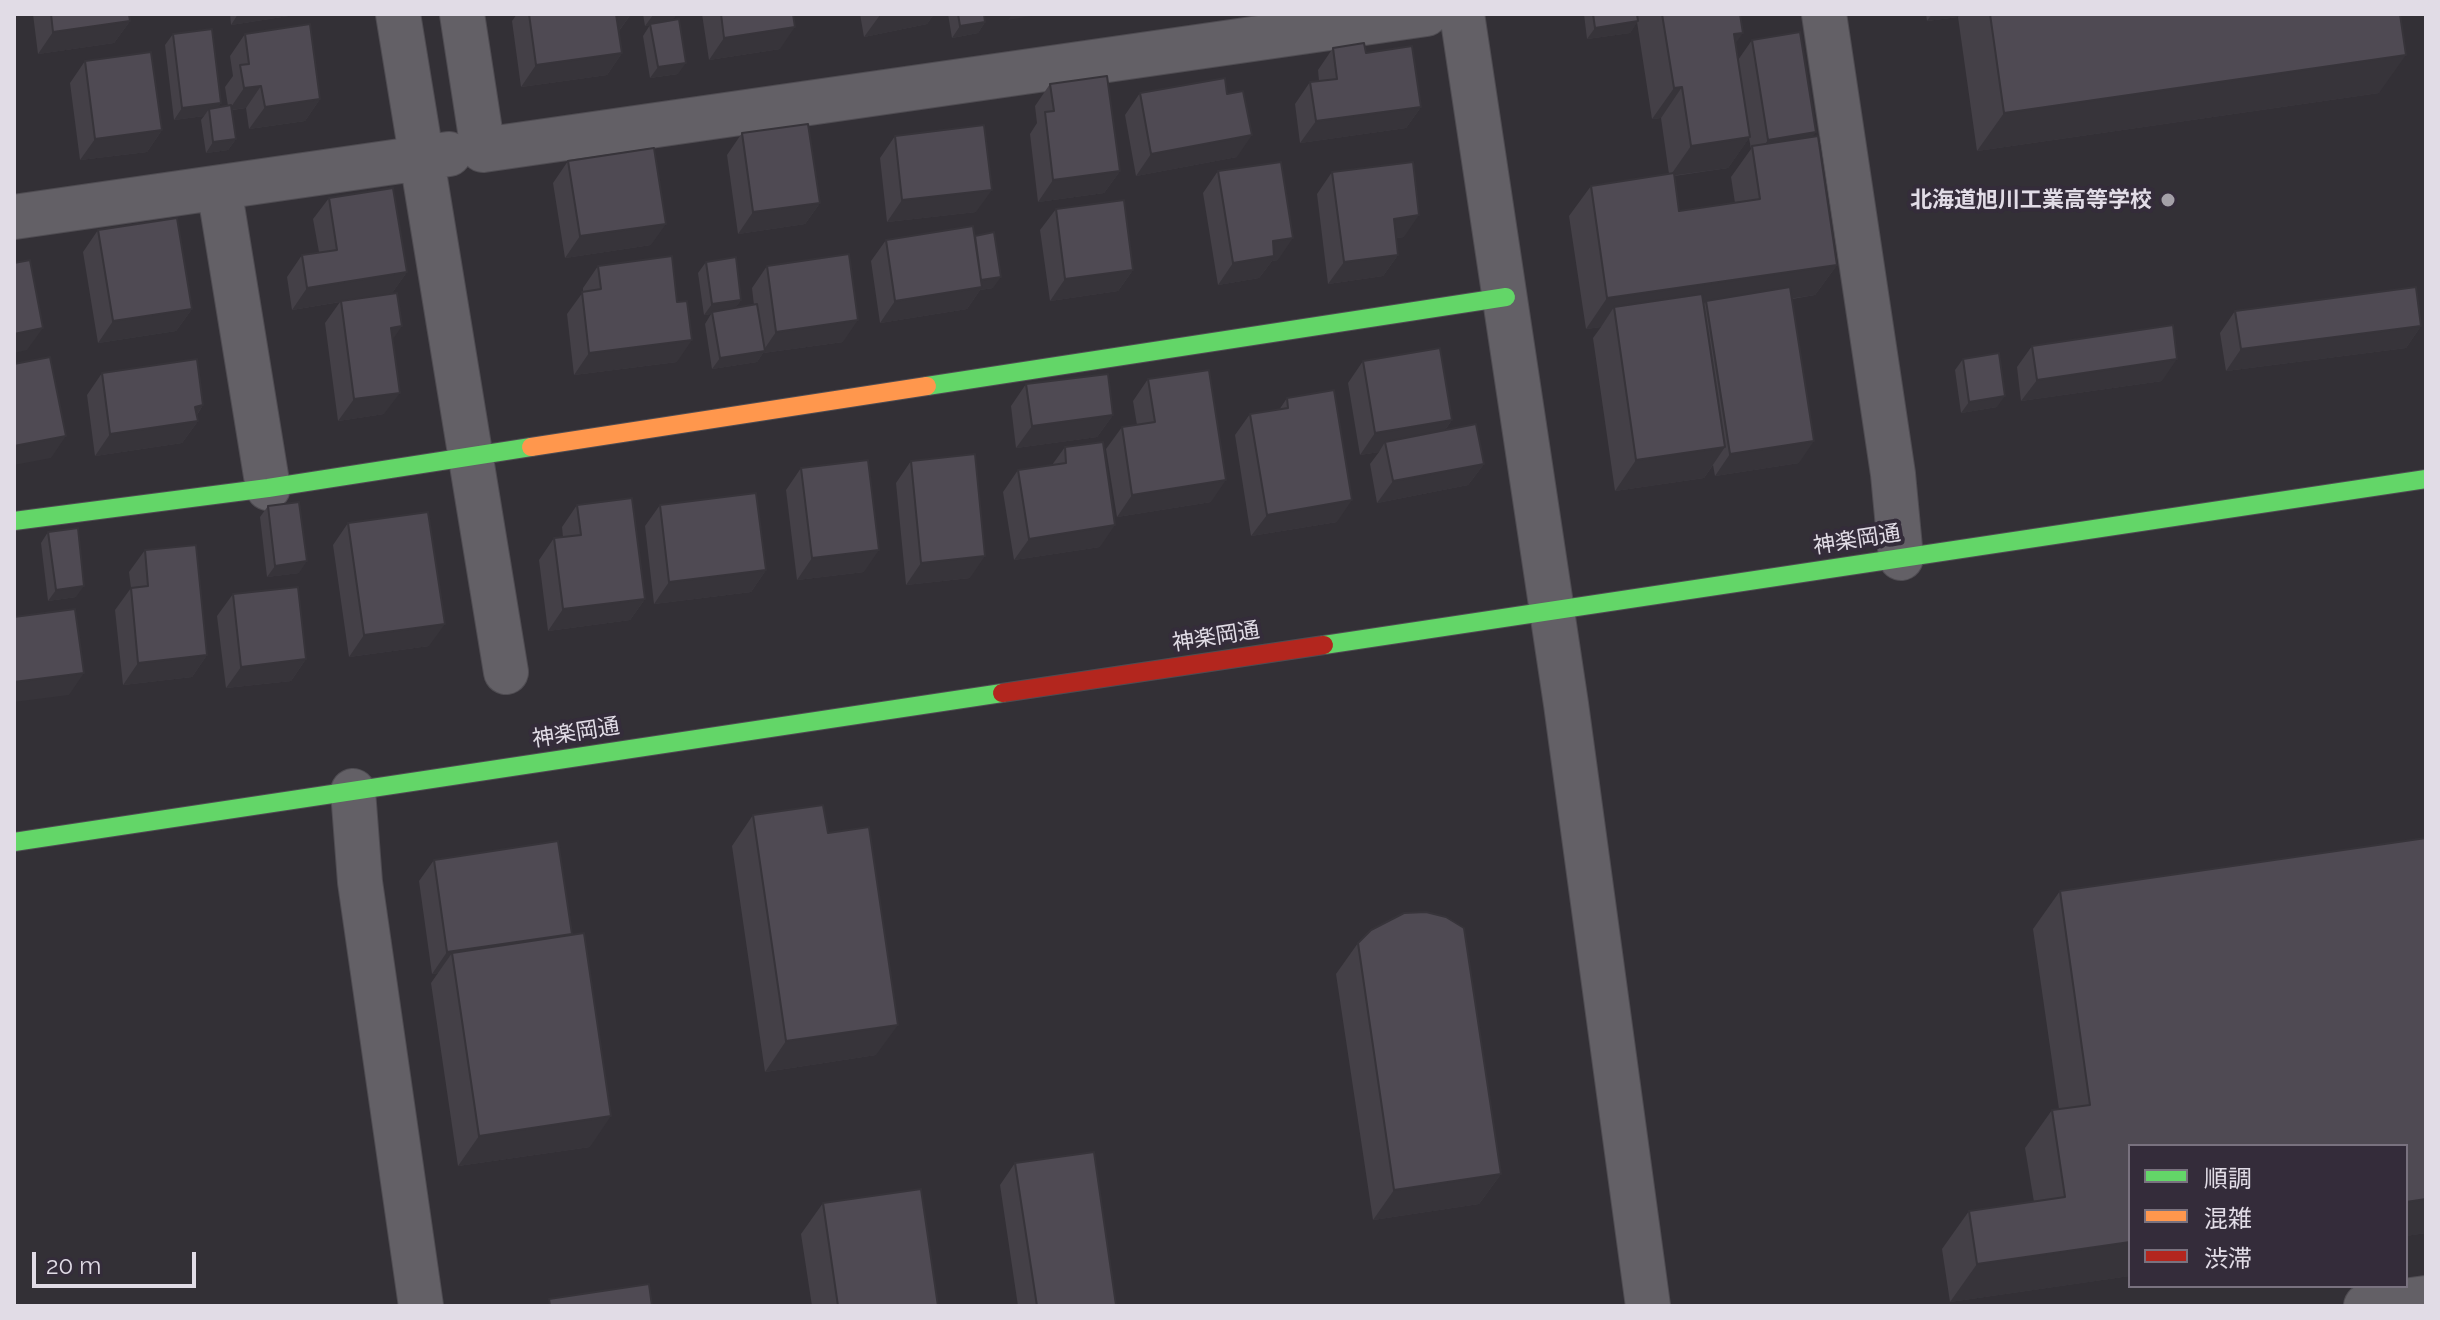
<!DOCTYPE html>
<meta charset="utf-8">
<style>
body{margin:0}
#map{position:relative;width:2440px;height:1320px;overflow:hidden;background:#333036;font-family:Raleway,"Noto Sans JP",sans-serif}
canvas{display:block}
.frame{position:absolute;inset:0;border:16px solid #e1dce6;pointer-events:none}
.legend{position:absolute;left:2128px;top:1144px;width:280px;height:144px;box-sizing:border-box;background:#342c3a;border:2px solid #79727f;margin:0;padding:10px 14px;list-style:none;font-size:24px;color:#e1dce6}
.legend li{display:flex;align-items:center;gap:16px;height:40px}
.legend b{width:40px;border:2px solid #79727f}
.scale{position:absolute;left:32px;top:1252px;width:164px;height:36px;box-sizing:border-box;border:4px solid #e1dce6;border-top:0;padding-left:10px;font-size:24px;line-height:28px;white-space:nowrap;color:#e1dce6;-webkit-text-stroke:6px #342c3a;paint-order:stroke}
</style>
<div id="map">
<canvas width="2440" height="1320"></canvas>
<div class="frame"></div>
<ul class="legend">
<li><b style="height:10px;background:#63d668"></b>順調</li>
<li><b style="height:10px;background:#ff974d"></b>混雑</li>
<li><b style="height:10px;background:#b3261e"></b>渋滞</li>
</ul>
<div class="scale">20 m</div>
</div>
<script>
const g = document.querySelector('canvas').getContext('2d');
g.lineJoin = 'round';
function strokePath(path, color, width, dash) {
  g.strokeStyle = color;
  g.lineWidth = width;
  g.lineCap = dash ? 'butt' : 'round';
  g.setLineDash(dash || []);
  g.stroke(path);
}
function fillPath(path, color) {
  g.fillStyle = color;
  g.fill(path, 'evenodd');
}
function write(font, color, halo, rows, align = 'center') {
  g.font = font + ' Raleway,"Noto Sans JP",sans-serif';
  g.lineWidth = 8;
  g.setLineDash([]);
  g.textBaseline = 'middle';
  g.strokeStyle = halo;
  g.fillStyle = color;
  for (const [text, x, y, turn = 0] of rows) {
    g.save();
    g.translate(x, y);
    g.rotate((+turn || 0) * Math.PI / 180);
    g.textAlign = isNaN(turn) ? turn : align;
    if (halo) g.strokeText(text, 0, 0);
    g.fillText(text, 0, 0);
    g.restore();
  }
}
const street = new Path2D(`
 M398 14 506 672
 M462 14 483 150 1426 14
 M1462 14 1566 704 1648 1306
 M1824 14 1893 474 1901 558
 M219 188 268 488
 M14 217 449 154
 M353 791 360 882 421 1306
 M2366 1306 2426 1298`);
const fast = new Path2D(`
 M927 386 1506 297
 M14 521 268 488 531 447
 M1324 645 2426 479
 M14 842 1002 693`);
const slow = new Path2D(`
 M531 447 927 386`);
const jam = new Path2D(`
 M1002 693 1324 645`);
const wall = new Path2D(`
 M33 14H129L130 21 114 43 38 54Z
 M230 14H301L231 25Z
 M517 14H631L619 31 622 53 607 75 521 87 512 21Z
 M643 14H677L672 20 678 74 650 78 643 36 650 25 645 26Z
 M702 14H793L780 49 709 60Z
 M860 14H934L927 24 864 37Z
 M948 14H984L985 22 978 33 952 38Z
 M1584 14H1740L1736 43 1738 60 1752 40 1812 137 1837 265 1815 295 1792 299 1799 463 1715 476 1713 465 1704 478 1615 491 1593 338 1601 327 1586 329 1569 216 1591 186 1669 174 1661 118 1652 119 1637 22 1630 33 1587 39ZM1749 138 1751 149 1731 177 1735 203 1679 211 1674 176 1728 168Z
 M1926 14H2400L2379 93 1977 151 1958 17 1927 21Z
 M173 34 221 103 218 107 228 106 225 87 233 76 230 56 245 34 320 99 305 121 249 129 246 108 232 110 236 139 228 150 206 153 201 120 204 116 174 120 165 45Z
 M1333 48 1366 53 1421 107 1406 128 1300 143 1295 104 1310 82 1319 81 1318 70Z
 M85 61 162 130 147 152 80 160 70 83Z
 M1050 84 1120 171 1104 193 1038 202 1030 134 1037 123 1035 106Z
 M1140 93 1237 157 1136 176 1125 115Z
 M742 133 820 203 805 224 738 234 727 155Z
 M895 136 976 212 887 222 880 158Z
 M568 161 651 245 565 258 553 183Z
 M1218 171 1278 260 1272 261 1259 278 1218 285 1203 193Z
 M1332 172 1404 237 1396 238 1398 255 1383 276 1328 284 1317 194Z
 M329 198 407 272 392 293 393 340 384 414 338 421 325 323 340 302 292 310 287 277 302 255 319 252 313 219Z
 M1056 209 1133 270 1118 291 1050 301 1040 230Z
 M98 230 192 309 176 331 98 343 83 252Z
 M975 236 993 288 980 290 967 309 880 323 871 261 886 240Z
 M706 262 741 300 735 308 754 305 752 288 767 266 843 342 763 353 757 362 712 369 705 324 711 314 704 315 698 273Z
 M598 266 677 302V362L574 375 567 314 583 292V288Z
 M2235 311 2421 326 2406 348 2226 371 2220 333Z
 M2032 346 2162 381 2021 401 2017 367Z
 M1963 359 1997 407 1961 413 1955 370Z
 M1363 361 1452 420 1445 430 1484 464 1468 485 1377 503 1370 464 1379 452 1360 455 1348 383Z
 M102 373 203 405 197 415 198 421 182 443 95 456 87 395Z
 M1148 379 1211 502 1117 517 1106 449 1122 427 1137 425 1133 401Z
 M1026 384 1113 415 1097 437 1016 448 1011 406Z
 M1287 398 1337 522 1251 536 1235 435 1250 414 1279 410Z
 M1065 447 1100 547 1014 560 1003 492 1018 470 1052 465Z
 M911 461 970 578 906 585 896 483Z
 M801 468 864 572 797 580 786 490Z
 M577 505 645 599 630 620 548 631 539 560 554 538 563 537 562 527Z
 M660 505 766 570 751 592 654 604 645 526Z
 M268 506 299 573 267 577 260 517Z
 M348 523 429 646 349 657 333 545Z
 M48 532 76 597 48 601 41 543Z
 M145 550 207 655 192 677 123 685 115 610 131 588 129 572Z
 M233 594 306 659 291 681 226 688 217 616Z
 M753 815 828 833 876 1055 765 1072 732 846Z
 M2426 838V1233L1950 1302 1942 1249 1969 1211 2034 1202 2025 1148 2052 1110 2059 1109 2033 929 2060 891Z
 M434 860 571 935 590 1147 458 1166 431 983 438 973 432 974 419 881Z
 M1358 943 1501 1174 1479 1204 1373 1220 1336 974Z
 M1015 1163 1116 1305 1115 1306H1018L1000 1185Z
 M823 1203 938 1306H812L801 1234Z`);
const shadedWall = new Path2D(`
 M238 14H301L231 25Z
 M614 14H631L618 32Z
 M658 14H677L672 22 645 26 653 15Z
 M886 14H934L927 24 864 37 880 15Z
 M1012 14H1043L1008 20Z
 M1932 14H1960L1958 17 1927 21Z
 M130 21 114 43 38 54 53 32Z
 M1638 21 1630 33 1587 39 1595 28Z
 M985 22 978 33 952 38 960 26Z
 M795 27 780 49 709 60 724 38Z
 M1743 33 1721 64 1734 34Z
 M622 53 607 75 521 87 536 65Z
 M2406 55 2379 93 1977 151 2004 113Z
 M686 63 678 74 650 78 658 67Z
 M261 86 246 108 229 110 244 88Z
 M1682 87 1661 118 1652 119 1674 88Z
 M320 99 305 121 249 129 265 107Z
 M221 103 213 114 209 109 204 116 174 120 182 108Z
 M1421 107 1406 128 1300 143 1316 121Z
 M162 130 147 152 80 160 95 139Z
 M1816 132 1801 154 1754 159 1768 140Z
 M1252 135 1237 157 1136 176 1151 154Z
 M1750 137 1728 168 1670 176 1691 146Z
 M236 139 228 150 206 153 213 142Z
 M1120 171 1104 193 1038 202 1053 180Z
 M992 190 976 212 887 222 902 200Z
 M820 203 805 224 738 234 753 212Z
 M1419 215 1404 237 1379 240 1394 219Z
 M666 224 651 245 565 258 580 236Z
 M1293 238 1278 260 1272 261 1259 278 1218 285 1233 263 1273 241Z
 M1398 255 1383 276 1328 284 1344 262Z
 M1837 265 1815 295 1708 311 1706 301 1698 312 1614 307 1601 327 1586 329 1607 298Z
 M1133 270 1118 291 1050 301 1065 279Z
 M407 272 392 293 292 310 307 288Z
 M1001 277 993 288 980 290 967 309 880 323 895 301 979 281Z
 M741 300 733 311 712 312 711 314 704 315 712 304Z
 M192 309 176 331 98 343 113 321Z
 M858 320 843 342 763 353 757 362 712 369 720 358 763 351 776 332Z
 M402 326 387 348 391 328Z
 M2421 326 2406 348 2226 371 2241 349Z
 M43 328 27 350 14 353V334Z
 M692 340 677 362 574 375 589 353Z
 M2177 359 2162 381 2021 401 2037 380Z
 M400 393 384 414 338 421 354 399Z
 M2005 396 1997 407 1961 413 1969 402Z
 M203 405 192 422 198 421 182 443 95 456 110 434Z
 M1113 415 1097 437 1016 448 1032 426Z
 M1452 420 1437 441 1385 442 1379 452 1360 455 1375 433Z
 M66 436 51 458 14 465V446Z
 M1814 441 1799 463 1715 476 1730 454Z
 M1725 447 1704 478 1615 491 1636 460Z
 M1484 464 1468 485 1377 503 1393 481Z
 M1226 480 1211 502 1117 517 1132 495Z
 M1352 500 1337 522 1251 536 1267 515Z
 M1115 525 1100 547 1014 560 1029 539Z
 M879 550 864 572 797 580 812 558Z
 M985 556 970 578 906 585 921 563Z
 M307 561 299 573 267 577 275 566Z
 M766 570 751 592 654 604 669 582Z
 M84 586 76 597 48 601 56 590Z
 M645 599 630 620 548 631 563 609Z
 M445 624 429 646 349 657 364 635Z
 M207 655 192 677 123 685 138 663Z
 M306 659 291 681 226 688 241 667Z
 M84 673 69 695 14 702V682Z
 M572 934 556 955 452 953 438 973 432 974 447 952Z
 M898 1025 876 1055 765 1072 786 1041Z
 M611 1116 590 1147 458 1166 479 1136Z
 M1501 1174 1479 1204 1373 1220 1394 1190Z
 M2426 1199V1233L2406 1236V1202Z
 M2130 1242V1276L1950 1302 1977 1264Z`);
const building = new Path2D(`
 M51 14H129L130 21 53 32Z
 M529 14H616L622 53 536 65Z
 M721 14H793L795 27 724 38Z
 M958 14H984L985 22 960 26Z
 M1593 14H1637L1638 21 1595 28Z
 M1662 14H1740L1743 33 1734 34 1750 137 1691 146 1682 87 1674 88Z
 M1990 14H2400L2406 55 2004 113Z
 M679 19 686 63 658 67 650 24Z
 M310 24 320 99 265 107 261 86 244 88 240 65 249 64 245 34Z
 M212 29 221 103 182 108 173 34Z
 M1800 32 1816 132 1768 140 1752 40Z
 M1364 43 1366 53 1412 46 1421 107 1316 121 1310 82 1337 79 1333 48Z
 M151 52 162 130 95 139 85 61Z
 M1107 76 1120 171 1053 180 1045 112 1054 111 1050 84Z
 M1225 78 1227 94 1243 91 1252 135 1151 154 1140 93Z
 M231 105 236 139 213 142 209 109Z
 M808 124 820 203 753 212 742 133Z
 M984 125 992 190 902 200 895 136Z
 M1818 136 1837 265 1607 298 1591 186 1674 173 1679 211 1760 199 1752 146Z
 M654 148 666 224 580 236 568 161Z
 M1281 162 1293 238 1273 241 1274 256 1233 263 1218 171Z
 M1413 162 1419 215 1394 219 1398 255 1344 262 1332 172Z
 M393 188 407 272 307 288 302 255 337 250 329 198Z
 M1124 200 1133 270 1065 279 1056 209Z
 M177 218 192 309 113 321 98 230Z
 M973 226 982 287 895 301 886 240Z
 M994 232 1001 277 981 280 975 236Z
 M849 254 858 320 776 332 767 266Z
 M672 256 677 302 687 301 692 340 589 353 582 292 601 289 598 266Z
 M736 257 741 300 712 304 706 262Z
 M30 260 43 328 14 334V263Z
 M1790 287 1814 441 1730 454 1706 301Z
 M2416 287 2421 326 2241 349 2235 311Z
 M397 293 402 326 391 328 400 393 354 399 341 301Z
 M1702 294 1725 447 1636 460 1614 307Z
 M757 304 765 351 720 358 712 312Z
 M2173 325 2177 359 2037 380 2032 346Z
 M1440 348 1452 420 1375 433 1363 361Z
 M1999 353 2005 396 1969 402 1963 359Z
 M50 357 66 436 14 446V364Z
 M197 359 203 405 195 407 198 421 110 434 102 373Z
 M1209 370 1226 480 1132 495 1122 427 1155 422 1148 379Z
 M1108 374 1113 415 1032 426 1026 384Z
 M1334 390 1352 500 1267 515 1250 414 1288 408 1287 398Z
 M1476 424 1484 464 1393 481 1385 442Z
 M1103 442 1115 525 1029 539 1018 470 1066 463 1065 447Z
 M975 454 985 556 921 563 911 461Z
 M868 460 879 550 812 558 801 468Z
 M756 493 766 570 669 582 660 505Z
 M632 498 645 599 563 609 554 538 581 535 577 505Z
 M299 502 307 561 275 566 268 506Z
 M428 512 445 624 364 635 348 523Z
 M78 528 84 586 56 590 48 532Z
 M196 545 207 655 138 663 131 588 148 586 145 550Z
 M298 587 306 659 241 667 233 594Z
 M75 609 84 673 14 682V617Z
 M823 805 828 833 869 827 898 1025 786 1041 753 815Z
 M2426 838V1199L2406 1202V1146H2130V1242L1977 1264 1969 1211 2065 1197 2052 1110 2090 1105 2060 891Z
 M558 841 572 934 447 952 434 860Z
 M1426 912 1446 917 1464 928 1501 1174 1394 1190 1358 943 1371 930 1404 913Z
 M584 933 611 1116 479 1136 452 953Z
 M1094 1152 1116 1305 1108 1306H1037L1015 1163Z
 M921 1189 938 1306H838L823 1203Z
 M649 1284 652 1306H550L549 1299Z`);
const markers = [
 [2168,200,8,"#a4a0a8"]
];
const poiNames = [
 ["北海道旭川工業高等学校",2152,200]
];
const streetNames = [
 ["神楽岡通",1857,540,-9],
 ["神楽岡通",1216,637,-9],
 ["神楽岡通",576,733,-9]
];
strokePath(street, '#4f4c52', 46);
strokePath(fast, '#4f4c52', 20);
strokePath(slow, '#4f4c52', 20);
strokePath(jam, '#4f4c52', 20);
strokePath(street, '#636066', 44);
strokePath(fast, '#63d668', 18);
strokePath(slow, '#ff974d', 18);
strokePath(jam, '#b3261e', 18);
fillPath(wall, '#444047');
fillPath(shadedWall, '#37343a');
fillPath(building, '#4f4a53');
strokePath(building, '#37343a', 2);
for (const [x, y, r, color] of markers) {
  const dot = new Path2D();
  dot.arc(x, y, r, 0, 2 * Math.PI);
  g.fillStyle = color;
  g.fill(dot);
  strokePath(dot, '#342c3a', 3);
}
write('bold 22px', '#e1dce6', '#342c3a', poiNames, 'right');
write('22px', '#e1dce6', '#342c3a', streetNames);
</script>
